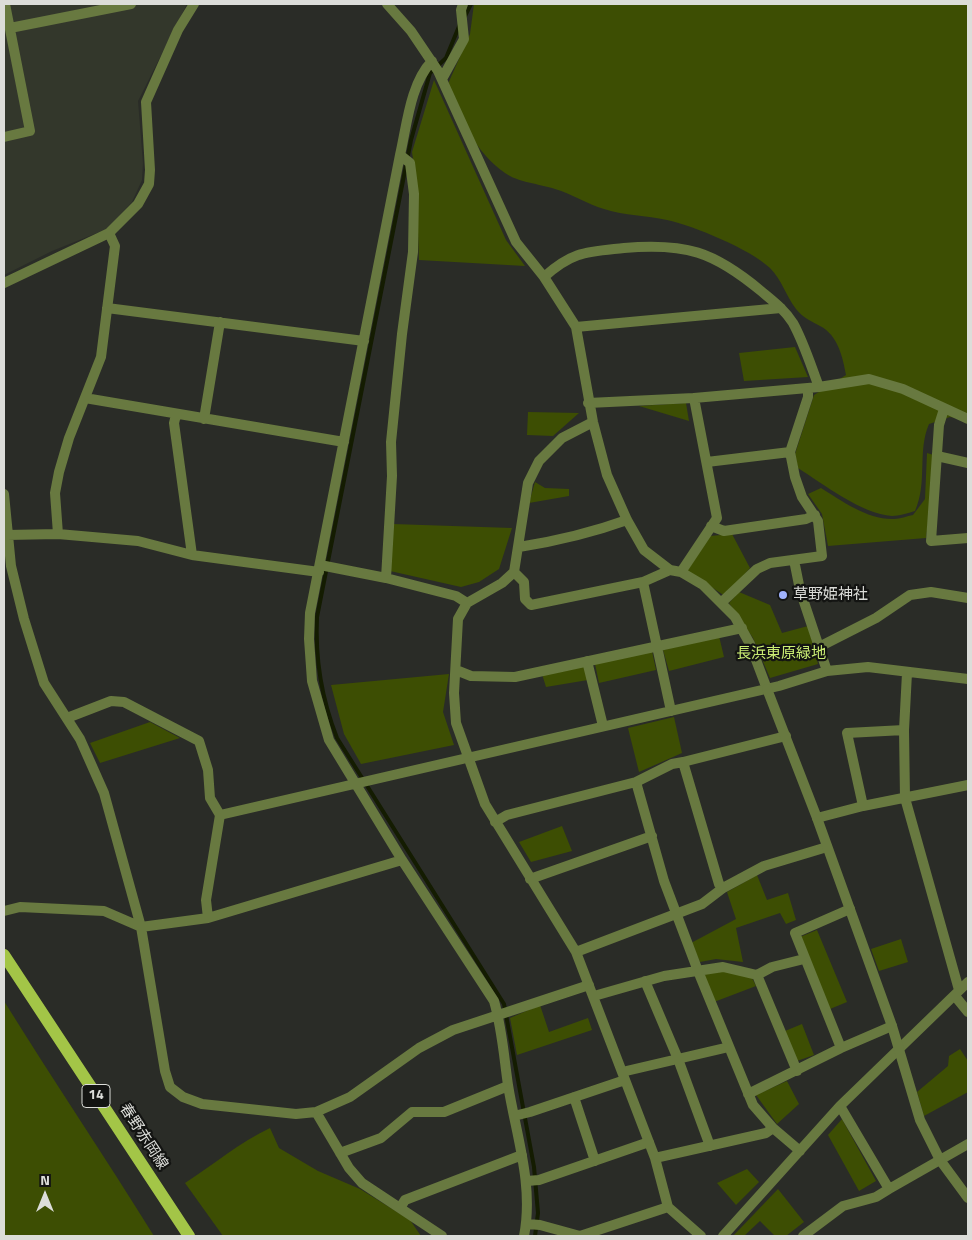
<!DOCTYPE html>
<meta charset="utf-8">
<style>
body{margin:0}
#map{position:relative;width:972px;height:1240px;overflow:hidden;background:#2a2c27;font-family:"Titillium Web",sans-serif}
canvas{display:block}
.frame{position:absolute;inset:0;border:5px solid #dcddd9;pointer-events:none}
.north{position:absolute;left:20px;top:1170px;width:50px;height:50px;-webkit-text-stroke:4px #131412;paint-order:stroke;rotate:0deg;font-size:14px;font-weight:700;line-height:20px;text-align:center;color:#dcddd9}
.north::after{content:'';display:block;margin:auto;width:18px;height:22px;background:#dcddd9;clip-path:polygon(50% 0,100% 100%,50% 72%,0 100%)}
</style>
<div id="map">
<canvas width="972" height="1240"></canvas>
<div class="frame"></div>
<div class="north">N</div>
</div>
<script>
const g = document.querySelector('canvas').getContext('2d');
g.lineJoin = 'round';
function fillPath(path, color) {
  g.fillStyle = color;
  g.fill(path, 'evenodd');
}
function strokePath(path, color, width, dash) {
  g.strokeStyle = color;
  g.lineWidth = width;
  g.lineCap = dash ? 'butt' : 'round';
  g.setLineDash(dash || []);
  g.stroke(path);
}
function write(font, color, halo, rows, align = 'center') {
  g.font = font + ' "Titillium Web","Noto Sans JP",sans-serif';
  g.lineWidth = 4.5;
  g.setLineDash([]);
  g.textBaseline = 'middle';
  g.strokeStyle = halo;
  g.fillStyle = color;
  for (const [text, x, y, turn = 0] of rows) {
    g.save();
    g.translate(x, y);
    g.rotate((+turn || 0) * Math.PI / 180);
    g.textAlign = isNaN(turn) ? turn : align;
    if (halo) g.strokeText(text, 0, 0);
    g.fillText(text, 0, 0);
    g.restore();
  }
}
const built = new Path2D(`
 M4 4H187L138 101 143 163 142 180 132 202 107 229 52 251 4 275Z`);
const green = new Path2D(`
 M474 4H968V420L950 417 929 424C917 452 928 482 915 511 908 513 899 516 892 516 862 514 823 484 798 468L795 454 814 395 846 375C843 358 838 335 820 326 811 321 803 318 796 309 786 296 782 280 770 268 750 249 694 226 667 220 646 215 625 216 604 209 587 204 572 194 555 189 540 184 517 182 505 173 476 153 459 117 447 86L470 34Z
 M434 80 506 240 525 266 419 260 416 179 412 152Z
 M795 347 808 377 744 381 739 353Z
 M686 403 689 421 639 406Z
 M528 412 579 413 553 436 527 435Z
 M927 453 937 456 926 538 828 546 822 514 808 494 821 488C842 501 868 520 894 519 900 519 907 516 913 515L925 499Z
 M535 482 545 488 569 489V496L529 503Z
 M393 524 512 528 499 569 479 582 461 587 390 571Z
 M732 534 750 568 725 596 687 571 710 536Z
 M739 592 770 605 782 633 808 626 818 664 770 678 753 638 729 603Z
 M719 636 724 657 669 671 663 650Z
 M652 651 656 670 599 683 595 664Z
 M579 666 585 667 588 680 546 687 542 674Z
 M449 674 443 712 454 745 361 764 344 734 331 685Z
 M674 717 682 753 639 772 628 728Z
 M150 722 180 738 100 763 90 743Z
 M562 826 572 851 531 862 519 842Z
 M757 875 767 900 788 893 796 920 786 924 780 913 736 928 743 962 716 959 700 962 691 943 736 919 727 892Z
 M817 930 847 1002 830 1009 800 937Z
 M901 939 908 962 879 971 871 949Z
 M723 970 752 978 756 986 714 1002 703 975Z
 M4 1001C53 1080 105 1157 154 1236H4Z
 M540 1005 549 1032 588 1018 592 1030 517 1055 510 1018Z
 M802 1024 814 1055 797 1061 785 1031Z
 M960 1049 968 1061V1092L924 1116 917 1092 948 1066 949 1056Z
 M787 1081 799 1104 777 1124 756 1095Z
 M842 1119 876 1181 859 1191 828 1135Z
 M270 1128 279 1148 318 1171 360 1189 410 1220 421 1236H223L185 1183C213 1165 240 1142 270 1128Z
 M747 1169 759 1182 736 1205 717 1183Z
 M778 1189 804 1222 786 1236H775L760 1221 744 1236H733Z`);
const stream = new Path2D(`
 M465 16 471 4
 M460 24 446 58 430 73 411 140 317 617C315 658 322 700 337 738L504 1004 534 1167 538 1213 535 1236`);
const minor = new Path2D(`
 M387 4 411 31 438 71 516 242 544 277 576 327 593 422 607 475 627 520 644 550 670 570 681 572 703 585 735 617 750 644 767 689
 M10 28 131 4
 M432 61C410 84 407 125 400 155L310 613 309 639 312 681 329 740 402 860 494 1001C502 1028 504 1057 508 1085 516 1135 534 1185 524 1236
 M442 79 464 39 461 10 463 4
 M4 137 30 131 5 4
 M544 277C573 251 587 252 624 248 686 243 713 251 761 291 773 301 785 310 793 323 804 343 811 366 819 387
 M4 283 109 233 138 204 149 184 150 170 146 102 178 30 194 4
 M107 308 364 341
 M576 327 781 308
 M85 398 344 442
 M588 403 694 398 819 387 869 379 903 389 968 419
 M944 409 939 425 931 541 968 538
 M176 415 174 423 192 555
 M204 419 220 322
 M593 422 562 438 539 461 528 483 514 572 502 583 467 603 458 619 454 693 456 723 485 804 576 952 655 1158 668 1207 701 1236
 M937 456 968 463
 M707 462 790 452 808 397V388
 M4 494 11 566 24 619 44 683 80 739 104 793 141 927
 M711 526 724 531 806 519 815 515
 M58 534 55 493 59 472 69 438 101 357 115 246 109 233
 M7 535 58 534 138 541 192 555 319 572
 M519 547C557 541 591 533 627 520
 M794 560 800 590 827 671
 M320 565 386 578 456 596 467 603
 M514 572 524 582 525 599 531 605 643 582 670 570
 M681 572 717 518 694 398
 M386 578 392 476 391 442 402 334 413 252 414 194 410 163 400 155
 M643 582 671 711
 M722 602 757 569 770 563 822 556 818 521 802 497 795 477 790 452
 M819 647 876 618 910 595 931 592 968 598
 M587 661 603 726
 M456 670 471 676 515 677 742 628
 M67 718 111 701 124 702 199 741 208 770 210 798 220 815
 M904 730 907 673
 M683 762 786 736
 M636 782 672 764 683 762 719 884 723 888
 M863 806 847 733 904 730 905 798 959 990
 M817 818 863 806 968 785
 M495 822 507 815 636 782 664 881 698 971 753 1105 773 1128 800 1151
 M402 860 208 918 141 927 165 1071 170 1087 183 1097 202 1104 296 1114 316 1112 350 1097 419 1048 453 1030 589 985
 M530 879 652 836
 M4 911 20 907 104 911 141 927
 M208 918 206 900 220 815 779 686 827 671 868 667 968 679
 M576 952 702 904 723 888 764 866 827 847
 M645 981 678 1059 710 1146
 M594 996 664 976 723 967 757 975
 M955 996 968 1012
 M841 1048 795 933 850 909
 M797 1071 757 975 772 967 804 959
 M622 1072 729 1047
 M748 1094 841 1048 892 1026
 M574 1097 595 1161
 M316 1112 349 1168 362 1183 442 1236
 M514 1116 530 1112 625 1080
 M340 1153 381 1138 412 1112H444L508 1086
 M655 1158 766 1133 773 1128
 M527 1181 539 1180 649 1142
 M889 1189 968 1144
 M400 1208 405 1200 522 1155
 M527 1224 540 1225 580 1236 668 1207
 M723 1236 840 1106 968 982
 M803 1236 843 1206 876 1197 889 1189 840 1106`);
const tertiary = new Path2D(`
 M767 689 817 818 892 1026 920 1120 940 1160 968 1198`);
const primary = new Path2D(`
 M4 955 189 1236`);
const markers = [
 [783,595,5,"#a0b3fd"]
];
const shields = [
 [96,1096,28]
];
const shieldNames = [
 ["14",96,1096]
];
const poiNames = [
 ["草野姫神社",793,595]
];
const parkNames = [
 ["長浜東原緑地",781,654]
];
const streetNames = [
 ["春野赤岡線",143,1137,57]
];
fillPath(built, '#33372b');
fillPath(green, '#3d4e03');
strokePath(stream, '#141c01', 4);
strokePath(minor, '#687940', 10);
strokePath(tertiary, '#687940', 10);
strokePath(primary, '#a3c547', 12);
for (const [x, y, r, color] of markers) {
  const dot = new Path2D();
  dot.arc(x, y, r, 0, 2 * Math.PI);
  g.fillStyle = color;
  g.fill(dot);
  strokePath(dot, '#131412', 2);
}
for (const [x, y, w] of shields) {
  const box = new Path2D();
  box.roundRect(x - w / 2, y - 11.5, w, 23, 4);
  g.fillStyle = '#131412';
  g.fill(box);
  strokePath(box, '#dcddd9', 1);
}
write('bold 14px', '#dcddd9', null, shieldNames);
write('15px', '#dcddd9', '#131412', poiNames, 'left');
write('15px', '#cbee74', '#131412', parkNames);
write('15px', '#dcddd9', '#131412', streetNames);
</script>
